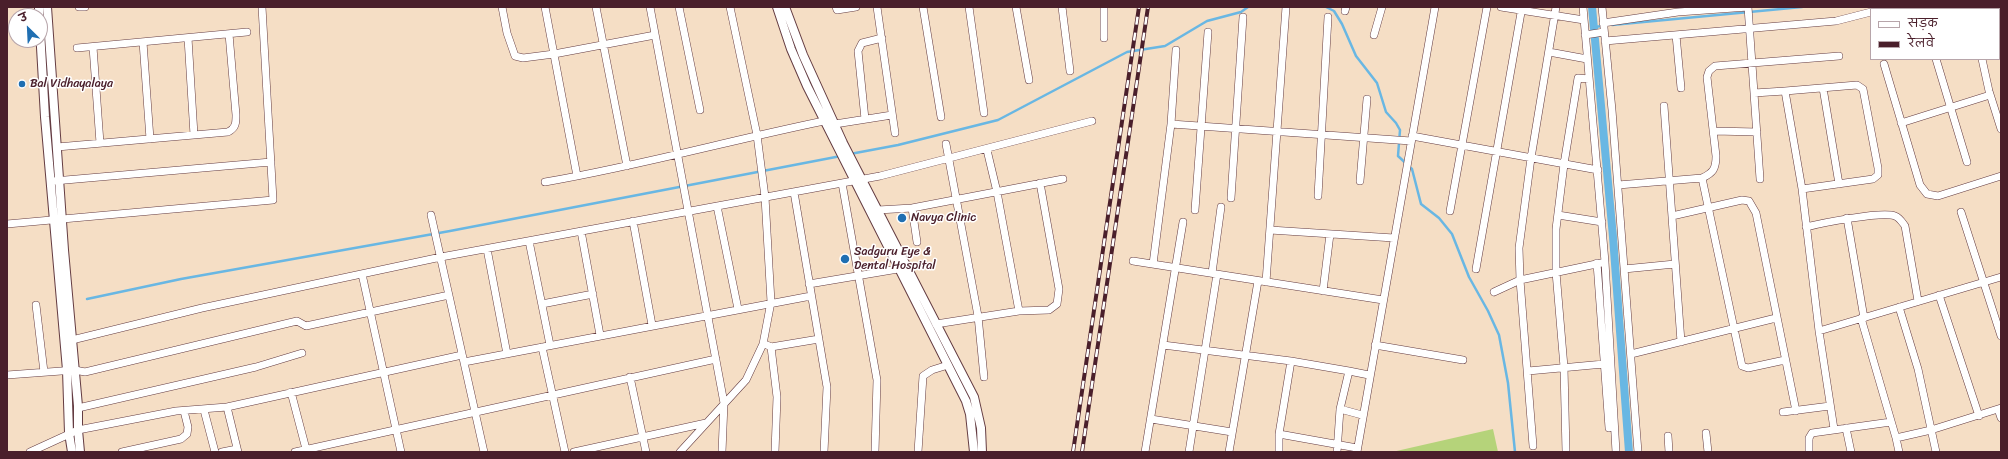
<!DOCTYPE html>
<meta charset="utf-8">
<style>
body{margin:0}
#map{position:relative;width:2008px;height:459px;overflow:hidden;background:#f5dec5;font-family:Sriracha,"Playpen Sans Deva",sans-serif}
canvas{display:block}
.frame{position:absolute;inset:0;border:8px solid #4a1f2b;pointer-events:none}
.legend{position:absolute;left:1870px;top:8px;width:130px;height:52px;box-sizing:border-box;background:#fff;border:1px solid #b7a5aa;margin:0;padding:5px 7px;list-style:none;font-size:12px;color:#4a1f2b}
.legend li{display:flex;align-items:center;gap:8px;height:20px}
.legend b{width:20px;border:1px solid #b7a5aa}
.north{position:absolute;left:8px;top:8px;width:40px;height:40px;box-sizing:border-box;background:#fff;border:1px solid #b7a5aa;border-radius:50%;rotate:336deg;font-size:11px;font-weight:700;line-height:16px;text-align:center;color:#4a1f2b}
.north::after{content:'';display:block;margin:auto;width:14px;height:18px;background:#1f6fb2;clip-path:polygon(50% 0,100% 100%,50% 72%,0 100%)}
</style>
<div id="map">
<canvas width="2008" height="459"></canvas>
<div class="frame"></div>
<ul class="legend">
<li><b style="height:5px;background:#fff"></b>सड़क</li>
<li><b style="height:5px;background:#4a1f2b"></b>रेलवे</li>
</ul>
<div class="north">उ</div>
</div>
<script>
const g = document.querySelector('canvas').getContext('2d');
g.lineJoin = 'round';
function fillPath(path, color) {
  g.fillStyle = color;
  g.fill(path, 'evenodd');
}
function strokePath(path, color, width, dash) {
  g.strokeStyle = color;
  g.lineWidth = width;
  g.lineCap = dash ? 'butt' : 'round';
  g.setLineDash(dash || []);
  g.stroke(path);
}
function write(font, color, halo, rows, align = 'center') {
  g.font = font + ' Sriracha,sans-serif';
  g.lineWidth = 3;
  g.setLineDash([]);
  g.textBaseline = 'middle';
  g.strokeStyle = halo;
  g.fillStyle = color;
  for (const [text, x, y, turn = 0] of rows) {
    g.save();
    g.translate(x, y);
    g.rotate((+turn || 0) * Math.PI / 180);
    g.textAlign = isNaN(turn) ? turn : align;
    if (halo) g.strokeText(text, 0, 0);
    g.fillText(text, 0, 0);
    g.restore();
  }
}
const green = new Path2D(`
 M1493 429 1498 452H1392Z`);
const stream = new Path2D(`
 M1326 7 1334 11 1342 24 1356 56 1377 83 1386 112 1396 123 1400 130 1398 156 1412 169 1421 204 1439 218 1452 234 1469 277 1488 311 1499 335 1508 383 1515 452
 M1612 25 1802 7
 M1594 27 1603 26
 M850 154 898 145 998 120 1127 52 1165 46 1207 21 1241 12 1248 7
 M87 299 181 279 450 231 841 156`);
const canal = new Path2D(`
 M1592 7 1613 237 1629 452`);
const minor = new Path2D(`
 M79 7H85
 M502 7 507 33 515 56 523 58 554 54 655 35
 M545 7 577 176
 M596 7 627 166
 M650 7 724 403 722 452
 M679 7 700 110
 M836 7 837 10 856 7
 M877 7 895 133
 M923 7 941 117
 M969 7 984 113
 M1016 7 1029 80
 M1062 7 1070 71
 M1501 7 1584 20
 M1583 7 1605 262 1616 452
 M1602 7 1612 110 1638 452
 M1748 7 1760 179
 M1970 7 1971 9
 M1881 9 1888 7
 M1345 11 1346 7
 M1603 23 1678 12 1748 7
 M1374 35 1382 7
 M1585 35 1604 32
 M1676 35 1681 88
 M188 38 194 135
 M1104 38V7
 M1605 41 1836 21 1871 12
 M143 42 150 139
 M93 47 100 143
 M77 48 247 32
 M1549 52 1587 59
 M1936 59 1967 162
 M1982 59 1989 91 2001 129
 M1884 64 1920 185 1927 194 1938 196 2001 176
 M1823 88 1839 184
 M1785 91 1857 85 1863 89 1878 168V175L1873 179 1802 189
 M1754 93 1785 91 1802 189 1819 331 1834 429
 M1664 106 1681 342
 M865 119 858 51 862 43 882 38
 M1901 123 1990 95
 M835 124 892 115
 M1171 124 1411 141
 M1714 131 1757 132
 M1412 136 1598 170
 M946 144 978 316 984 377
 M57 147 228 132C236 128 236 123 236 115L229 34
 M987 150 997 192 1019 311
 M1702 178 1742 366 1748 368 1785 360
 M54 181 271 162
 M1360 181 1367 99
 M545 182C639 166 731 140 824 121
 M842 183 877 380 875 452
 M1618 185 1702 178C1713 173 1716 169 1716 156L1707 77 1709 71 1715 66 1839 56
 M794 192 827 387 824 452
 M1318 196 1328 17
 M1231 198 1243 17
 M717 206 738 309
 M912 208 917 242
 M878 210 912 208 1063 179
 M1195 210 1208 32
 M1450 211 1487 7
 M1961 212 2001 336
 M431 215 484 452
 M1558 215 1602 222
 M1672 216 1742 200 1749 201 1756 213 1796 411
 M1847 218 1864 318
 M633 221 652 325
 M7 224 273 200 262 7
 M1806 227C1822 223 1882 211 1895 216 1900 218 1902 222 1905 226L1918 301
 M1270 230 1394 238
 M581 231 600 335
 M529 241 550 345
 M487 249 507 354
 M1133 261 1383 300
 M1597 263 1609 428
 M1153 264 1171 124 1176 50
 M1476 269 1522 7
 M1624 269 1675 264
 M1212 273 1221 207
 M362 274 401 452
 M1266 282 1286 7
 M809 284 898 269
 M1323 291 1330 234
 M1494 292 1520 280 1601 263
 M1939 295 1979 416
 M542 304 593 294
 M36 305 44 372
 M1899 307 1918 369 1936 452
 M1861 318 1896 438 1931 430 2001 408
 M936 324 1019 311 1049 310 1057 304 1059 289 1040 183
 M1819 331 2001 277
 M72 340 202 308 441 257 880 176 1092 121
 M767 345 771 347 819 339
 M1163 345 1291 361
 M1375 345 1463 360
 M542 347 565 452
 M771 347 777 397 775 452
 M1631 354 1776 318
 M464 362 811 296
 M1349 371 1369 375
 M1528 371 1604 364
 M7 375 75 370 85 372 297 321 306 326 449 295
 M630 377 646 452
 M291 392 306 449
 M227 407 238 452
 M78 408 256 367 302 353
 M1998 409 2001 418
 M204 410 215 452
 M1783 412 1830 406
 M1151 419 1232 432
 M1846 428 1851 452
 M1706 433 1708 452
 M1279 434 1357 448
 M1668 436 1669 452
 M1896 438 1899 452
 M1533 446 1520 280 1519 248 1531 158 1556 7
 M30 452 78 430 176 411 227 407 462 355
 M122 452 181 439 187 434 188 427 184 411
 M222 452 237 449
 M295 452 716 359
 M574 452 706 423
 M680 452 746 380 763 344 771 302 765 197 757 135 730 7
 M918 452 923 376 932 370 948 365
 M1145 452 1183 222
 M1189 452 1217 274
 M1229 452 1258 281
 M1279 452V434L1291 361 1349 371 1340 409 1362 415
 M1337 452 1340 409
 M1357 452 1435 7
 M1566 452 1564 367 1556 272V229L1564 164 1578 78 1589 79
 M1809 452V438L1812 433 1891 422`);
const tertiary = new Path2D(`
 M39 7V16
 M47 7 64 250 78 406V430L80 452
 M777 7 791 49 807 86 966 401 970 414 974 452
 M785 7 803 55 843 143 974 397 981 428 982 452
 M40 30 45 117 67 370 69 433 72 452`);
const rail = new Path2D(`
 M1073 452 1139 7
 M1082 452 1148 7`);
const markers = [
 [22,84,4,"#1f6fb2"],
 [902,218,5,"#1f6fb2"],
 [845,259,5,"#1f6fb2"]
];
const poiNames = [
 ["Bal Vidhayalaya",30,84],
 ["Navya Clinic",911,218],
 ["Sadguru Eye &",854,252],
 ["Dental Hospital",854,266]
];
fillPath(green, '#b5d37a');
strokePath(stream, '#69b7e3', 2.5);
strokePath(canal, '#69b7e3', 8);
strokePath(minor, '#643c42', 8);
strokePath(tertiary, '#643c42', 10);
strokePath(minor, '#fff', 7);
strokePath(tertiary, '#fff', 8);
strokePath(rail, '#4a1f2b', 4);
strokePath(rail, '#fff', 2.5, [8]);
for (const [x, y, r, color] of markers) {
  const dot = new Path2D();
  dot.arc(x, y, r, 0, 2 * Math.PI);
  g.fillStyle = color;
  g.fill(dot);
  strokePath(dot, '#fff', 1.5);
}
write('12px', '#4a1f2b', '#fff', poiNames, 'left');
</script>
